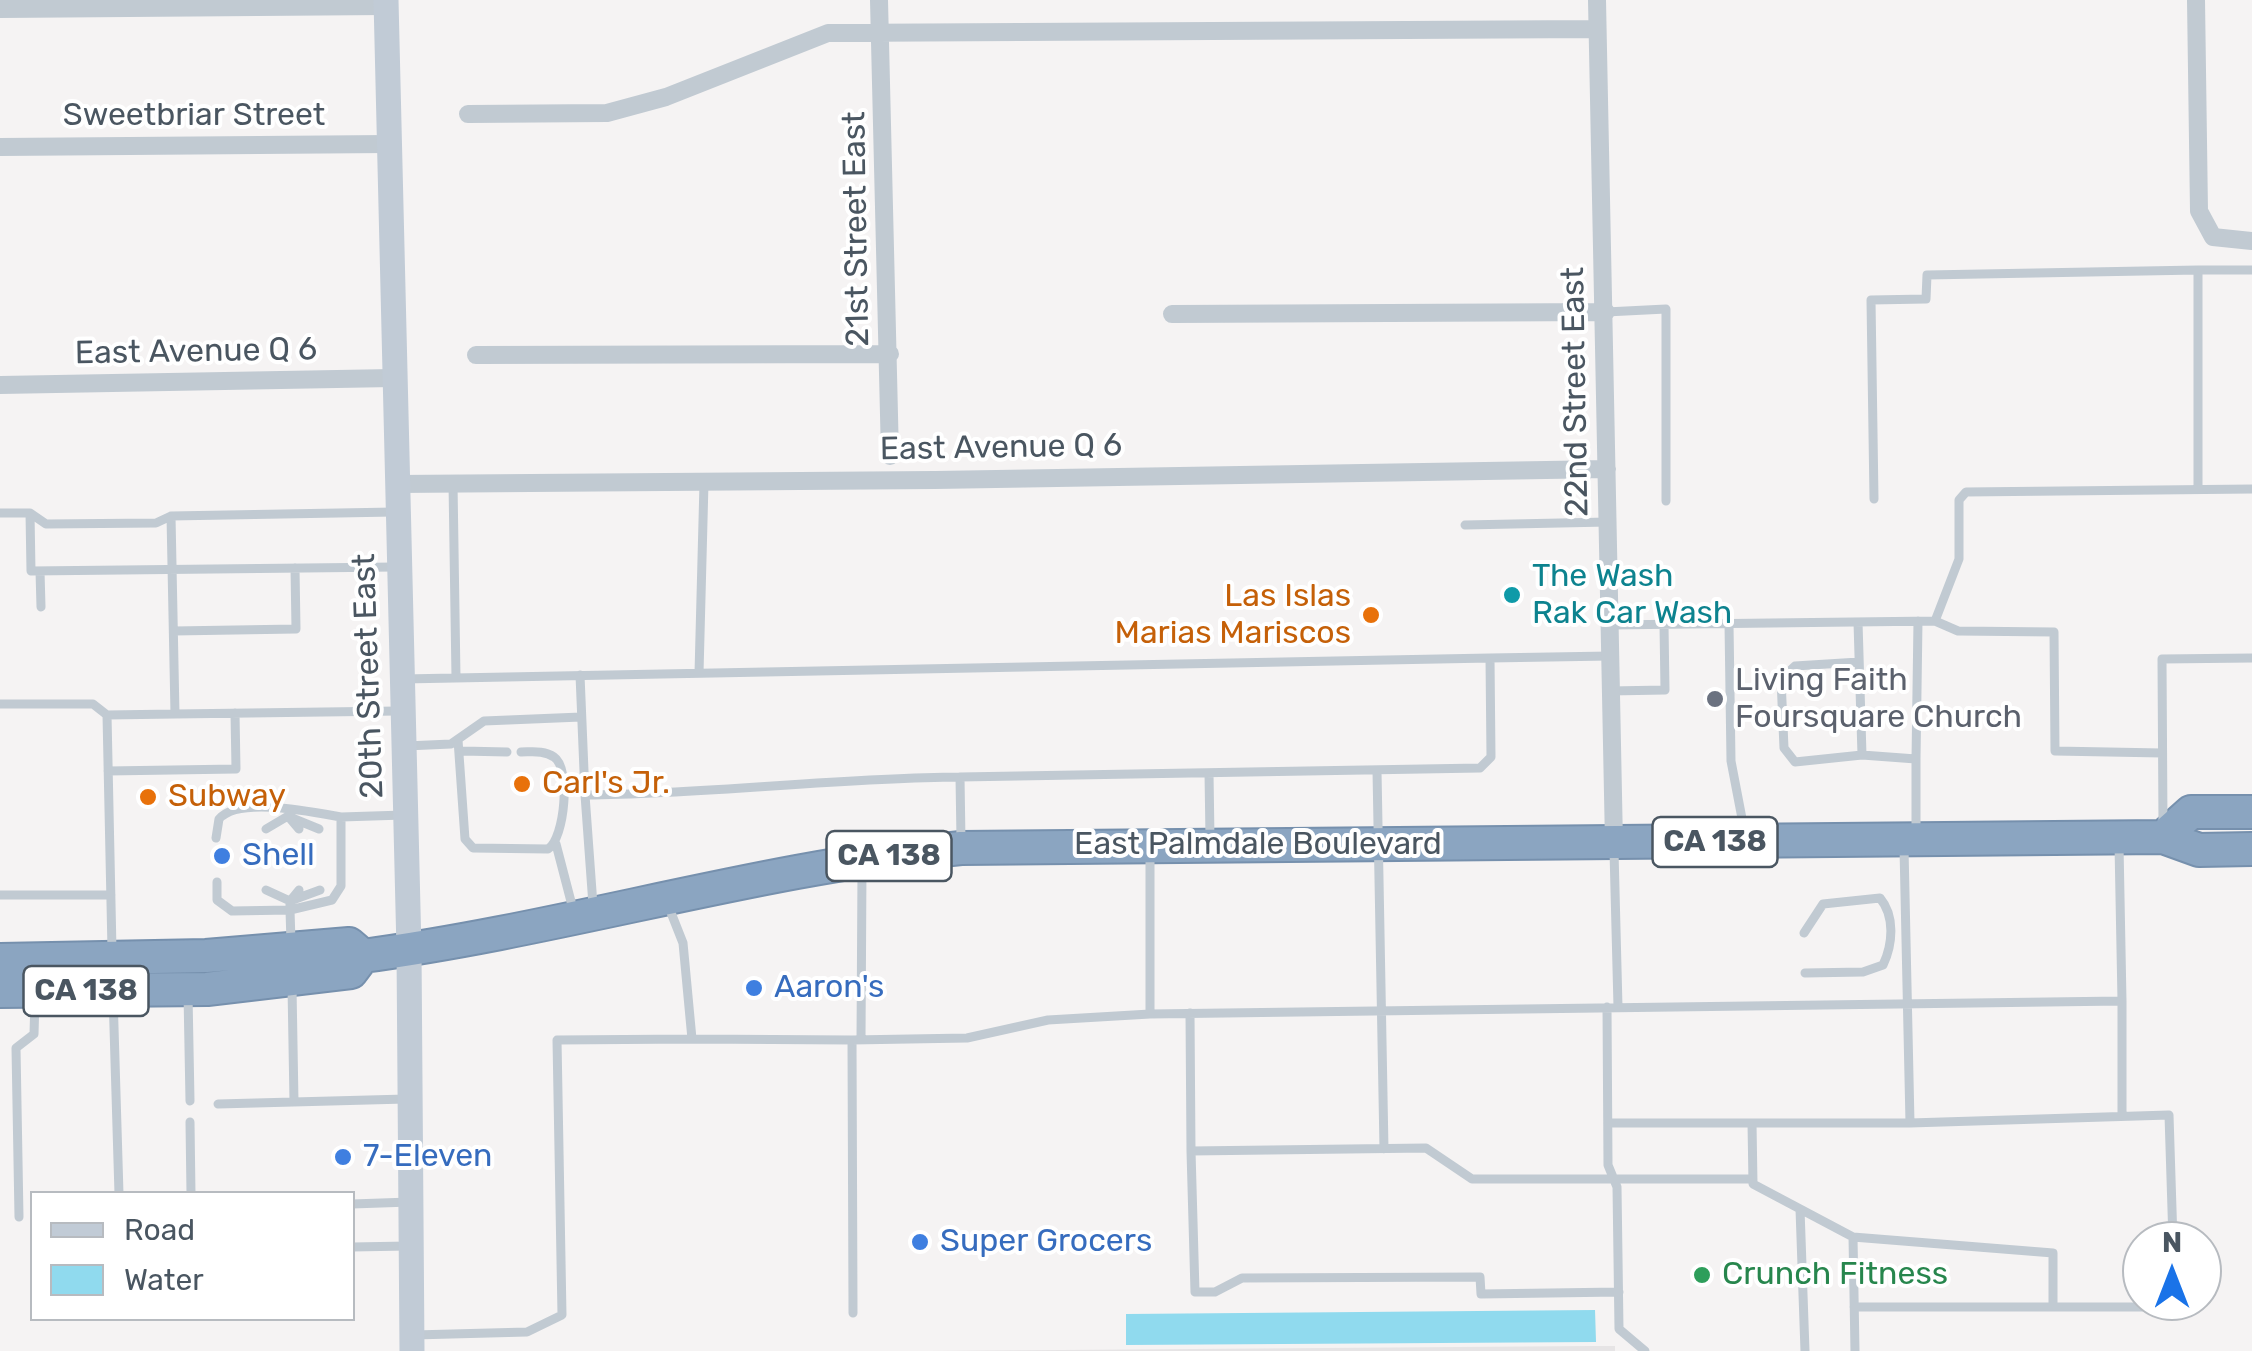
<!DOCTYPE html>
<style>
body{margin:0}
#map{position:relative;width:2252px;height:1351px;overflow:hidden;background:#f5f3f3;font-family:Rubik,sans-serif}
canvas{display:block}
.legend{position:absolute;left:30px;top:1191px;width:325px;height:130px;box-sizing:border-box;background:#fff;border:2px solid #b7bbc0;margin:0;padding:12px 18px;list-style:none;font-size:30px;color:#4a5661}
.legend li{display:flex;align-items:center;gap:20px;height:50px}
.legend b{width:50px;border:2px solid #b7bbc0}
.north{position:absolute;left:2122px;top:1221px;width:100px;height:100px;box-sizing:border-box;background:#fff;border:2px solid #b7bbc0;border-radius:50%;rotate:0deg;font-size:28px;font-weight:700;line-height:40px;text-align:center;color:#4a5661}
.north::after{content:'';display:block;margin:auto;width:35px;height:45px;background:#1a73e8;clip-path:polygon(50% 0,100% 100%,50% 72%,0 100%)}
</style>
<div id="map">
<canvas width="2252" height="1351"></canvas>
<ul class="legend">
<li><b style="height:12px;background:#c1cbd6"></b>Road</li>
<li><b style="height:28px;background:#90daee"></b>Water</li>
</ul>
<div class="north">N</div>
</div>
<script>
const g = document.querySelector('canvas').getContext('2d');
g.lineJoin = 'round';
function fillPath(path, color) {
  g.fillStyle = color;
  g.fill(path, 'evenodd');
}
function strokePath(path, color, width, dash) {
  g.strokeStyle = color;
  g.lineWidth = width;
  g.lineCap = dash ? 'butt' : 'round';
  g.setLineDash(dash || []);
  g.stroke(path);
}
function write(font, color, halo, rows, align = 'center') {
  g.font = font + ' Rubik,sans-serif';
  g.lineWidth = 8;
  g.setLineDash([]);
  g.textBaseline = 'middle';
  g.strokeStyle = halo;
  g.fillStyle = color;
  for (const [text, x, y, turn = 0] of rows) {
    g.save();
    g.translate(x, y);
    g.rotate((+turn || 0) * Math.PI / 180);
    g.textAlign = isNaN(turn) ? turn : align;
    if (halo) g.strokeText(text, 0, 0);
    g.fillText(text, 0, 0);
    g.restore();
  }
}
const education = new Path2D(`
 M1590 1346H1615V1351H929Z`);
const water = new Path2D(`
 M1595 1310 1596 1342 1126 1345V1314Z`);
const lane = new Path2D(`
 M1606 312 1666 309V501
 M453 483 456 678
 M2198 488V270H2252
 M1874 499 1871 300 1926 299 1927 275 2198 270
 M394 512 171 516 175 714 398 711
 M0 513H30L31 571 395 567
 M30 513 46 524 156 523 171 516
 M1465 525 1608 522
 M40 571 41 607
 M1935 621 1958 631 2054 632 2055 751 2162 753
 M1858 622 1862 755 1916 759V833
 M1729 624 1731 761 1745 834
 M1608 625 1935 621 1959 559V500L1966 492 2252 489
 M174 631 296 629 295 568
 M1490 658 1610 656
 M1859 662 1795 666 1781 679 1784 748 1795 762 1862 755
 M699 673 704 483
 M580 675 585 795
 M403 679 1490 658 1491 757 1480 768 960 777 961 840
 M1610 691 1665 690 1664 625
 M0 704H93L107 715
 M458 740 465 839 473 848 548 849C565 838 571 768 554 757 544 750 532 752 521 752
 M406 746 451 744 484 721 581 717
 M462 751 507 752
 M1916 759 1918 621
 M108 771 236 769 235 713
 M1377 771 1384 1149
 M1209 773 1210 838
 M292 818 319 829
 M2163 826 2162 659 2252 658
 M266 829 288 816 299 829
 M216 838 219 819C238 796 313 812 341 817
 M556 844 574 913
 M1614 851 1618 1007
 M217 882V900L232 911 290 910V901L320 890
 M266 890 290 901 299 890
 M0 895H111
 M593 905 585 795C711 794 834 778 960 777
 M668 905 683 943 692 1039 852 1040
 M1804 933 1823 904 1880 898C1895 916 1893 944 1883 965L1863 972 1805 973
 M291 942 290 910 332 900 341 886V817L404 815
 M112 950 107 715 175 714
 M292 987 294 1102
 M113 994 119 1194
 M188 994 190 1101
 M2122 1001V1116
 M1607 1007 1608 1165 1617 1187 1619 1329 1645 1351
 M1190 1013 1191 1151 1426 1148 1472 1179H1753
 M1150 1014 2122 1001 2119 845
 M861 1040 862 868
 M218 1104 406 1099
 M190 1122 191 1194
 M1608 1123H1752L1753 1184 1853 1237 1855 1351
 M1752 1123H1910L1904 848
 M1910 1123 2169 1115 2173 1241
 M1191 1151 1195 1292H1215L1242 1278 1480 1277 1481 1294 1619 1292
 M352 1204 410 1202
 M1800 1209 1805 1351
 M19 1217 16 1048 34 1034 35 999
 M1853 1237 2053 1253V1307
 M352 1247 408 1246
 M1854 1307H2175V1301
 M853 1313 852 1040 967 1038 1048 1020 1150 1014V855
 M414 1335 527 1332 562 1315 557 1040 692 1039`);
const street = new Path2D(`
 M879 0 890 456
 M1597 0 1614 843
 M2196 0 2199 211 2213 237 2252 241
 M0 9 386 6
 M468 114 607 113 666 97 828 33 1597 29
 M0 147 388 144
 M1172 314 1606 312
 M476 355 890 354
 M0 385 393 378
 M396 484 935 480 1607 469`);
const secondary = new Path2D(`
 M386 0 409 950 412 1351`);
const highway = new Path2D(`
 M2163 837 2191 812H2252
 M0 960 206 956 349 944 363 956
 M0 991 207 989 351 972 363 956C564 929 759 868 961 848L2163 837 2199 850 2252 849`);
const markers = [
 [1512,595,10,"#0f9aa8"],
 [1371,615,10,"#e8710a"],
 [1715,699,10,"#6b7280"],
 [522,784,10,"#e8710a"],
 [148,797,10,"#e8710a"],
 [222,856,10,"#3f7fe0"],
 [754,988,10,"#3f7fe0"],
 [343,1157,10,"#3f7fe0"],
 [920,1242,10,"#3f7fe0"],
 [1702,1275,10,"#2e9e5b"]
];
const shields = [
 [1715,842,125],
 [889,856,125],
 [86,991,125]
];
const shieldNames = [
 ["CA 138",1715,842],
 ["CA 138",889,856],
 ["CA 138",86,991]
];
const streetNames = [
 ["Sweetbriar Street",194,116],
 ["21st Street East",857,229,-91],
 ["East Avenue Q 6",196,352,-1],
 ["22nd Street East",1576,392,-91],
 ["East Avenue Q 6",1001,448,-1],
 ["20th Street East",369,676,-92],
 ["East Palmdale Boulevard",1258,845]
];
const cultureNames = [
 ["The Wash",1532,577],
 ["Rak Car Wash",1532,614]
];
const foodNames = [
 ["Las Islas",1351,597,"right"],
 ["Marias Mariscos",1351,634,"right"],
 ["Carl's Jr.",542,784],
 ["Subway",168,797]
];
const worshipNames = [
 ["Living Faith",1735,681],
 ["Foursquare Church",1735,718]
];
const shopNames = [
 ["Shell",242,856],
 ["Aaron's",774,988],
 ["7-Eleven",363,1157],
 ["Super Grocers",940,1242]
];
const leisureNames = [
 ["Crunch Fitness",1722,1275]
];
fillPath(education, '#e6e4e5');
fillPath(water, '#90daee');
strokePath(highway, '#7690ad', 36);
strokePath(lane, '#c1cad2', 9);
strokePath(street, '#c1cad2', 18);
strokePath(secondary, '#c1cbd6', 25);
strokePath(highway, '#8ba5c1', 32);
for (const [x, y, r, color] of markers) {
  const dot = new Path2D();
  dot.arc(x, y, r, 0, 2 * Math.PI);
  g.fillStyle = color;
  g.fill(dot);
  strokePath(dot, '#fff', 4);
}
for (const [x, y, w] of shields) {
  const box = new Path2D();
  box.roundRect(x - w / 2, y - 25, w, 50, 8);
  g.fillStyle = '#fff';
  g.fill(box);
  strokePath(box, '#4a5661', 2.5);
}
write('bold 30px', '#4a5661', null, shieldNames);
write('32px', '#4a5661', '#fff', streetNames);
write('32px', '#0d838f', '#fff', cultureNames, 'left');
write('32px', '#c56008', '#fff', foodNames, 'left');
write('32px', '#5b616d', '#fff', worshipNames, 'left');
write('32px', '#366cbe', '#fff', shopNames, 'left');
write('32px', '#27864d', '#fff', leisureNames, 'left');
</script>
